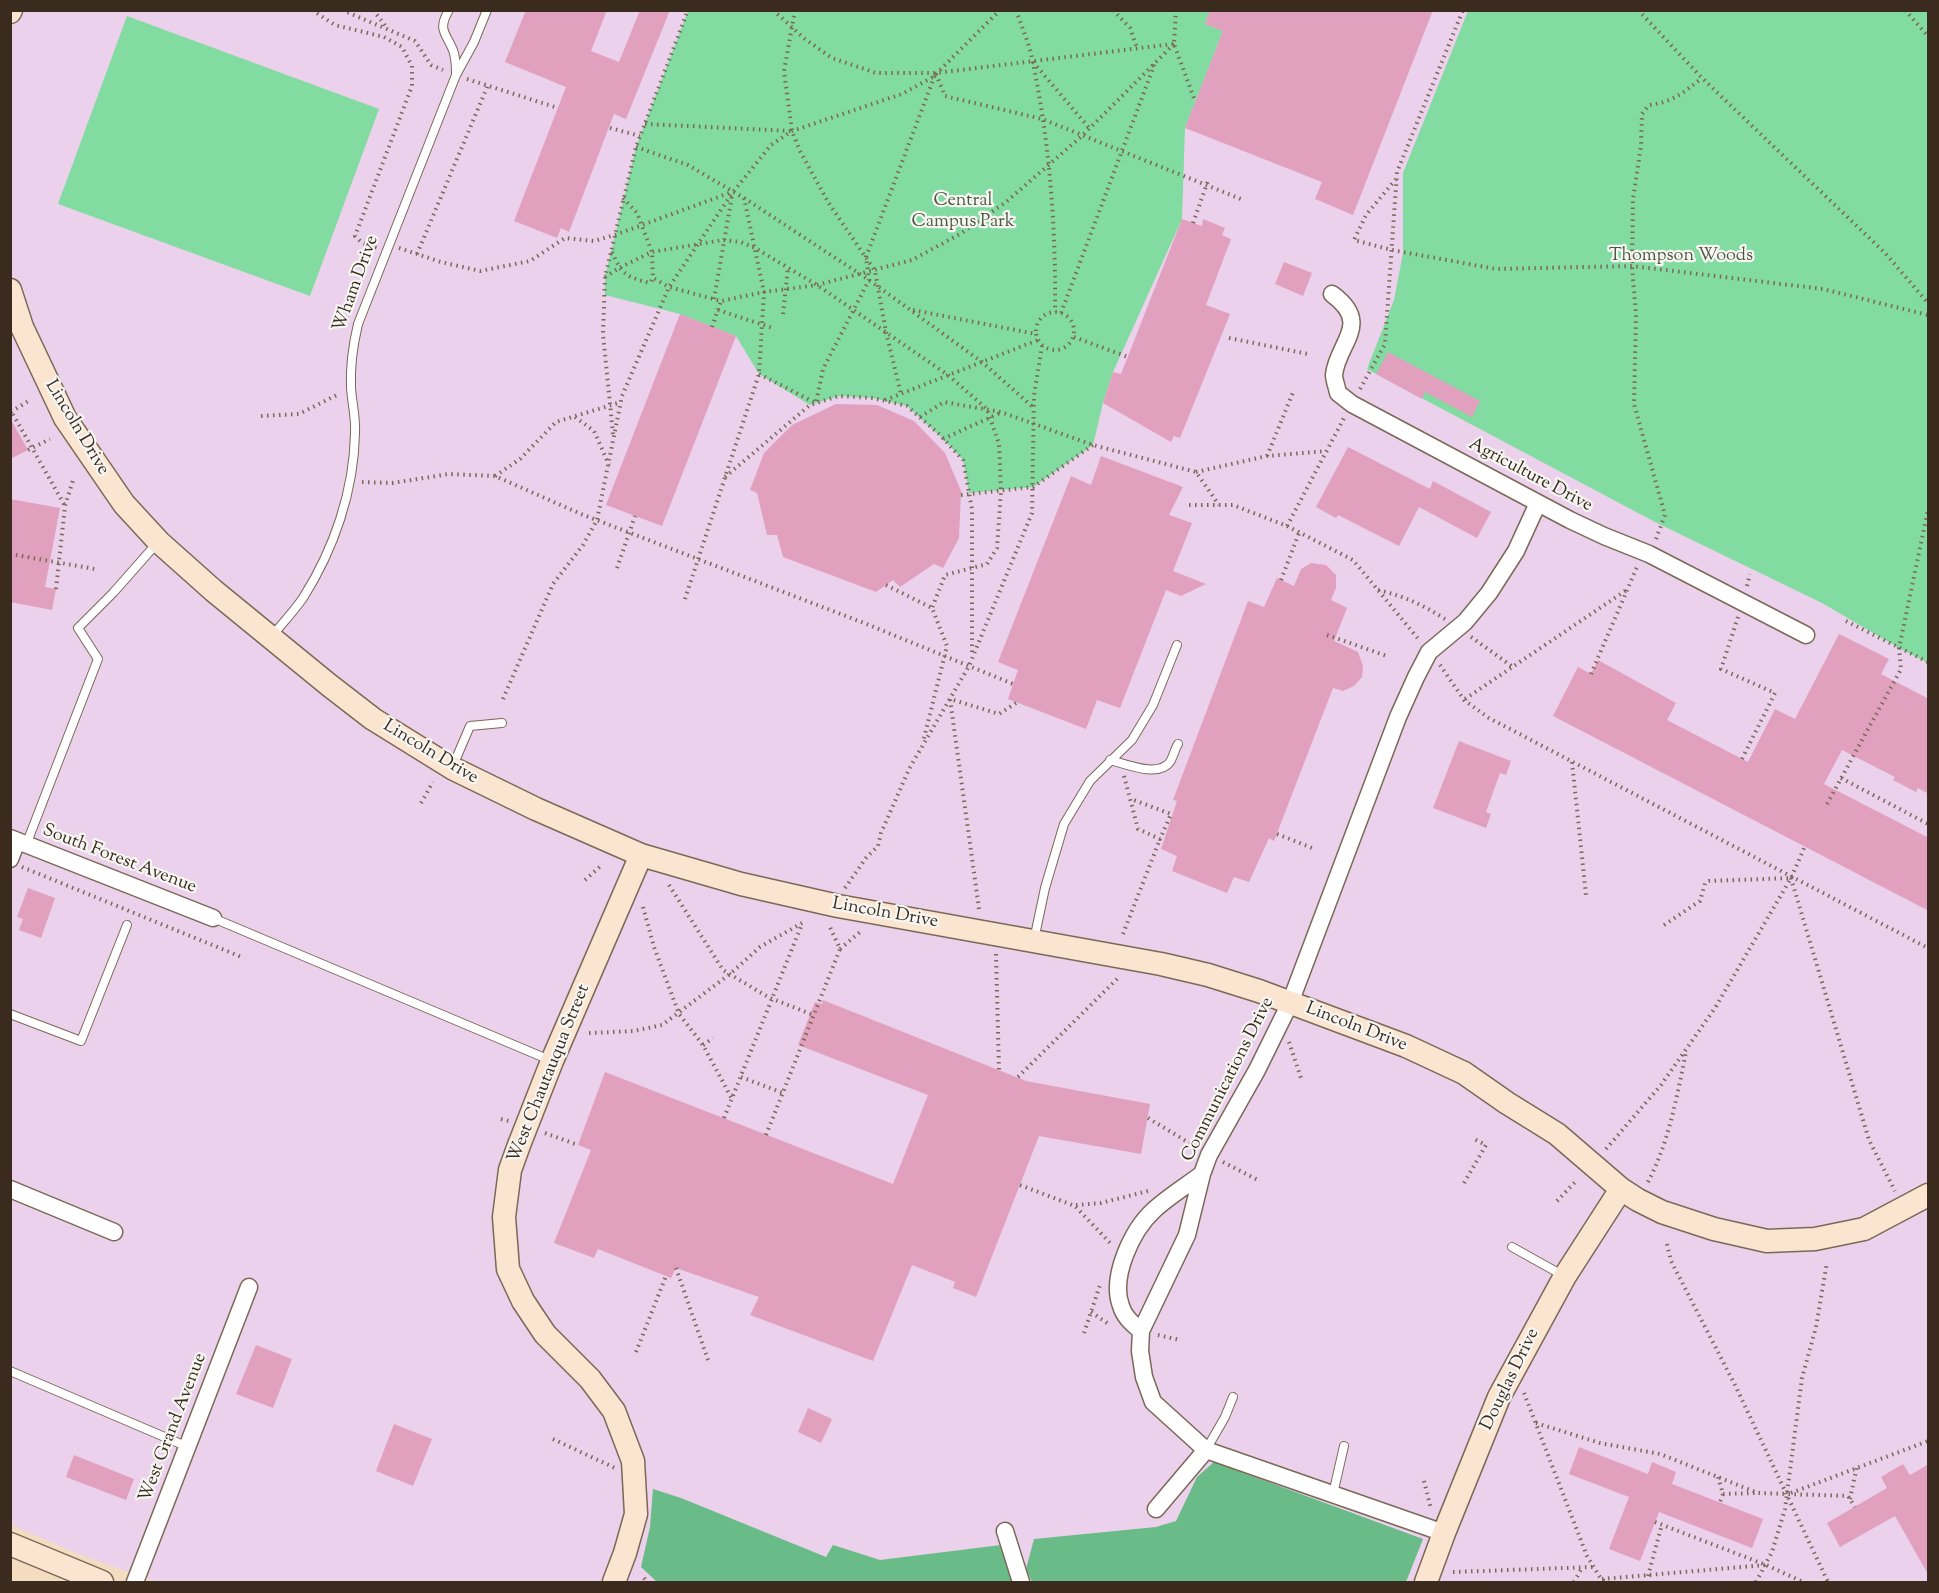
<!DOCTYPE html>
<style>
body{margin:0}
#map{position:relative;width:1939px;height:1593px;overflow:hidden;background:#f3dcbf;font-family:"Sorts Mill Goudy",serif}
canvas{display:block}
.frame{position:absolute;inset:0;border:12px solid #3b2a1e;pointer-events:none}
</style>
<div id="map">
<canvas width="1939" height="1593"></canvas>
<div class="frame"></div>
</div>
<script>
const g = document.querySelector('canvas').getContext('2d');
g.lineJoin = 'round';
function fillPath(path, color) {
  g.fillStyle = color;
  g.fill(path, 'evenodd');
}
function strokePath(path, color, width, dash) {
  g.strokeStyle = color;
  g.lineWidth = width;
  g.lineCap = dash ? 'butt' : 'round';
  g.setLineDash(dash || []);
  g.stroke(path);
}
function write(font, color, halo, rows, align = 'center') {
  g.font = font + ' "Sorts Mill Goudy",serif';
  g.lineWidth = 4.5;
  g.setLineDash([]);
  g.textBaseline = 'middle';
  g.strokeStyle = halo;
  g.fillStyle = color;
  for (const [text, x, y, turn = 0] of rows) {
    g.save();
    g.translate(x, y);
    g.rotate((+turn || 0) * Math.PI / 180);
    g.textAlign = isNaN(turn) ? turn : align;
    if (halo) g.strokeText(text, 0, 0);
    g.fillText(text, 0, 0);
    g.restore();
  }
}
const built = new Path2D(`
 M11 11H1928V1582H157L78 1554 11 1525Z`);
const green = new Path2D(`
 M1210 10 1205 24 1223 31 1185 128 1182 219 1113 372 1103 403 1093 445 1033 487 969 493 963 460 943 439 907 406 873 398 839 396 810 405 759 374 736 336 680 314 605 295V277L636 147 688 11Z
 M1468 11H1928V663L1899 648 1822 603 1655 522 1367 369 1394 300 1403 253V173Z
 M127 16 379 109 310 296 58 204Z`);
const forest = new Path2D(`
 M1214 1462 1423 1539 1406 1582H1032L1026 1569 1034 1539 1156 1527 1176 1521 1197 1477Z
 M653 1489 681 1498 826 1557 833 1545 880 1560 1009 1544 1021 1582H657L641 1567 650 1527Z`);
const building = new Path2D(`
 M526 10H607L591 51 619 62 640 10H670L626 119 614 114 569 232 561 228 557 238 514 221 566 87 505 62Z
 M1210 10H1433L1353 215 1315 199 1322 182 1185 128 1223 31 1205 24Z
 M1182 219 1202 226 1203 219 1225 228 1222 235 1231 239 1206 305 1230 314 1180 438 1174 436 1171 442 1103 403 1113 372 1121 374Z
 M1284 262 1312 273 1303 296 1275 284Z
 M680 314 736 336 662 526 606 505Z
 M1388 352 1480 401 1472 417 1425 392 1422 399 1376 374Z
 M836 404 877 405 914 421 945 453 961 491 959 538 943 568 934 564 900 587 893 580 876 592 783 557 777 535H767L757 493 750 490 764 453 792 425Z
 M10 418 28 450 10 459Z
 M1348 447 1430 489 1433 481 1491 512 1477 538 1419 507 1399 546 1338 515 1336 518 1316 507Z
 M1101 456 1183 487 1169 515 1192 523 1173 571 1206 584 1181 596 1166 590 1120 708 1097 700 1086 729 1008 699 1018 670 998 662 1071 476 1091 485Z
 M10 499 60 508 45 587 56 589 52 610 10 602Z
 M1311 563 1326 565 1336 575V588L1331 600 1347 608 1334 641 1358 652 1363 666 1362 677 1354 686 1343 691 1333 688 1274 841 1269 838 1249 882 1234 877 1227 893 1172 871 1177 856 1161 849 1177 801 1173 800 1248 601 1264 607 1277 578 1294 586 1301 569Z
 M1839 634 1889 659 1881 674 1929 699V794L1918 788 1916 792 1893 780 1895 777 1842 750 1824 784 1929 838V911L1553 716 1578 667 1591 674 1598 660 1676 703 1667 720 1748 762 1775 709 1795 719Z
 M1459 741 1511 761 1506 775 1500 773 1486 812 1491 814 1486 828 1433 808Z
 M28 888 55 898 41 938 19 930 23 919 17 917Z
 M823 1000 1026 1081 1150 1104 1141 1154 1039 1136 976 1297 953 1288 955 1282 912 1265 873 1361 750 1315 759 1297 676 1268 671 1278 598 1249 594 1258 554 1243 591 1150 578 1145 605 1072 893 1184 928 1095 798 1045 815 1002 822 1004Z
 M256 1345 292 1359 273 1408 236 1394Z
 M808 1408 832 1419 821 1443 798 1432Z
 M394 1424 432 1439 413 1486 376 1471Z
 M1579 1447 1648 1474 1652 1462 1676 1472 1672 1484 1763 1519 1752 1548 1659 1512 1640 1561 1609 1549 1629 1497 1569 1474Z
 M74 1455 134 1479 126 1500 66 1477Z
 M1903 1464 1910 1475 1929 1464V1576L1895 1516 1840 1547 1827 1523 1887 1488 1881 1477Z`);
const path = new Path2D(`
 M312 10 335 25 384 37 402 47 412 66V86L355 236 362 243 377 248
 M342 10 415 41 431 65 443 70
 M373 10 388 29
 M773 10 805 39 832 58 876 73H936L1173 44
 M795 10 784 71 792 131 800 151 828 202 875 271 886 332 901 394
 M1016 10C1022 28 1030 45 1033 63 1050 145 1056 229 1055 312
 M1113 10 1130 28 1137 48
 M1176 10 1174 44 1195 101
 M1638 10 1702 78 1885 253 1928 303
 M1905 10 1928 36
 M1033 62 1090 129
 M936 74 945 96 1042 119 1241 199
 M467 79 558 108
 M645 124 791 131
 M610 128 640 136
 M636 147 688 165 744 198 869 280 909 309 982 362 1034 408
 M1396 179 1366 215 1354 240 1392 250 1496 269 1632 266 1823 289 1928 315
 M623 198 637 213 652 252 653 278 669 287 721 301 764 292 817 285 912 260 960 234 1006 202 1083 135 1174 44
 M1193 223 1209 178
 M399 248 441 262 480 271 530 261 565 238 594 241 615 235 732 192
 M612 252C622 275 627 277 650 283L653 278
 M417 254 488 85
 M605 277 619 268 652 252 723 240 741 242 755 248 817 285 948 375 987 409 999 444 1001 491 997 548 987 564 945 575 932 608
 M714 299 732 196
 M718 310 773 328
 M913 310 1036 334
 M1036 331a19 19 0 1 1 38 0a19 19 0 1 1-38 0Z
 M1061 313 1155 63
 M783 314 788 268
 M712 327 721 301
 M1074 337 1128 357
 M1229 338 1308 354
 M759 374 816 403 823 369 869 280 866 257 935 75
 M1360 389 1385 344 1397 172 1463 10
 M885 400 1038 340
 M10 409 65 506
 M11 412 30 400
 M261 416 299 414 339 394
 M575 417 594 431 609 465
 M920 417 944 402 1001 412 1093 445 1196 472 1219 505
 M613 434 603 334 605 277 636 147 688 10
 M943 439 1000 413
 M28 450 50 439
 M1267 456 1294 390
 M1196 472 1267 456 1326 451
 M495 476 520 459 556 422 621 402
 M725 477 810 405 839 396 873 398 907 406 939 434 963 460 972 509V655
 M362 482 392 483 449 474 495 476 581 514 864 623 1013 684
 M961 495 1033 487 1093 445
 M1189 505H1233L1287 526 1353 560 1420 641
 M1287 526 1344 418
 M1656 539 1665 515 1634 404 1636 315 1632 266 1633 199 1641 146 1642 114 1649 105C1673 102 1683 93 1702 78
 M10 554 95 569
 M617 568 635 516
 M1281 580 1299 533
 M886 585 932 608 947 646 923 742
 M1747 586 1750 574
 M56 589 65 506 74 477
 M1378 590C1404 596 1423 605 1445 619
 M685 599 759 374 764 292 744 198
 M1738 617 1721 669 1775 693 1742 759
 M1846 621 1928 662
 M1327 635 1387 656
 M1471 637 1513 667
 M1440 665 1464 700 1489 718 1928 948
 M1591 674 1637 567
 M503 699 553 584 583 545 597 520 622 396 669 287 733 192 771 145 792 131 902 94 933 77 1000 10
 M1465 699 1628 589
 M1572 762 1586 895
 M1124 776 1138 829 1160 839 1171 814 1131 799
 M1841 778 1928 824
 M421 803 433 782
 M1827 804 1901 669 1899 648 1928 510
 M1277 834 1312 848
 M22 867 244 958
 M1791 878 1869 1140 1895 1191
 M585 880 602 865
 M669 885 723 970 768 997 813 1015
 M845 888 866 858 878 846 881 833 909 769 969 666 1032 513 1034 395 1042 346
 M643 907 654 947 679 1014 703 1045 732 1099
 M979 909 950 699 999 714 1016 703
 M1664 925 1700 901 1705 883 1709 881 1791 878
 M1123 934 1160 839
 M840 949 860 932
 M996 954 999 1070
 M589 1033 634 1031 662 1025 730 974 760 947 802 923
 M1289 1042 1301 1078
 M703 1045 713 1038
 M741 1077 783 1093
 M1018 1077 1118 978
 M724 1118 802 924
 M1148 1118 1196 1147
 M501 1119 509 1121
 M545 1133 578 1145
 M766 1135 840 949 830 927
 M1606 1149 1661 1085 1715 1008 1791 878 1805 846
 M1223 1162 1258 1180
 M1648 1182C1669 1142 1677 1096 1686 1052
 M1464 1183 1486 1145 1474 1139
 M1020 1185 1075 1206 1112 1245
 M1557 1201 1577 1180
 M1076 1205 1101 1203 1148 1191
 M1667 1244 1671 1261 1735 1385 1828 1582
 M676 1268 708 1360
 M1091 1312 1110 1325
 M1084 1333 1100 1285
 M1158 1335 1180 1340
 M636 1352 666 1276
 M1524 1393 1587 1556 1601 1579 1606 1582
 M1536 1423 1600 1443 1660 1454 1758 1493 1848 1496 1855 1507
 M553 1439 615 1468
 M1718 1477 1723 1494 1720 1502
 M1424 1481 1431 1509
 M1791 1493 1928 1441
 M1723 1494 1755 1493
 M1850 1499 1857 1466
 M1655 1522 1766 1565 1803 1582
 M1453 1572 1593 1567
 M1648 1576 1662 1524
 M644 1578 647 1582
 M1602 1579 1765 1565
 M1574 1582 1582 1568
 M1756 1582 1772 1552 1785 1509 1802 1378 1816 1327 1827 1262`);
const lane = new Path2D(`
 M449 10C437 30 446 33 453 50 456 58 456 66 456 74
 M271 637C282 624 294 611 303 598 334 549 354 491 355 433 356 418 352 403 351 388 350 366 353 345 358 324L456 75 474 42 487 10
 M1110 760C1126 764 1158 778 1170 762 1173 757 1175 749 1178 744
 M452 768 470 726 502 723
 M26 845 98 659 78 628 113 593 158 542
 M213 918 552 1061
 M1034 940 1045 888 1064 824 1090 781 1132 740 1153 705 1177 645
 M10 1014 81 1041 127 925
 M1512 1247 1564 1276
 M10 1371 188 1447
 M1206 1450 1225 1417 1233 1397
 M1333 1494 1344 1446`);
const street = new Path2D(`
 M1332 294C1373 324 1337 343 1334 375 1334 380 1337 387 1338 393L1352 404 1570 520 1604 536 1649 554 1806 635
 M10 838 213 918
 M10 859 17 841
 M10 1189 114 1232
 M1141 1331C1133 1324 1124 1317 1121 1306 1110 1277 1132 1230 1154 1210 1168 1197 1186 1186 1202 1174
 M1156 1509 1206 1450
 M1005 1531 1021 1582
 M1444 1533 1206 1450 1153 1402 1144 1377 1140 1351 1141 1331 1187 1235 1202 1174 1209 1155 1257 1070 1290 1003 1398 717 1416 677 1429 652 1465 622 1489 593 1516 551 1538 503
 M135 1582 249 1287`);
const secondary = new Path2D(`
 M10 12 11 10
 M10 290 22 327 65 418 124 504 159 542 214 591 329 685 373 719 452 768 536 809 641 855 741 884 838 906 1161 964 1208 975 1259 991 1406 1046 1464 1073 1507 1103 1557 1134 1621 1189 1638 1200 1662 1212 1714 1229 1767 1241 1815 1239 1864 1229 1928 1195
 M10 1544 102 1582
 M614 1582 625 1553 636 1514 633 1461 614 1411 590 1379 545 1334 523 1301 508 1269 504 1217 510 1170 519 1145 552 1061 641 855
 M1426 1582 1444 1533 1499 1397 1565 1276 1621 1189`);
const parkNames = [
 ["Central",963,202],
 ["Campus Park",963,223],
 ["Thompson Woods",1681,257]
];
const streetNames = [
 ["Wham Drive",357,284,-70],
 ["Lincoln Drive",76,428,59],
 ["Agriculture Drive",1530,476,28],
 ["Lincoln Drive",430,753,31],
 ["South Forest Avenue",119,860,21],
 ["Lincoln Drive",885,914,10],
 ["Lincoln Drive",1356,1028,21],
 ["West Chautauqua Street",550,1074,-68],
 ["Communications Drive",1229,1080,-63],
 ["Douglas Drive",1511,1380,-64],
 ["West Grand Avenue",174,1428,-69]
];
fillPath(built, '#ebd1eb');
fillPath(green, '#82dba1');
fillPath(forest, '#69bb87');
fillPath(building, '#e1a0be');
strokePath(lane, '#7b6856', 10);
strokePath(street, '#7b6856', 19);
strokePath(secondary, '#7b6856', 25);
strokePath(path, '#7b6856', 4, [1.5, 4.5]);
strokePath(lane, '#fff', 8);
strokePath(street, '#fff', 16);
strokePath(secondary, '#fce5d0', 22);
write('18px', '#4d563f', '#f6f6f2', parkNames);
write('18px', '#3b2a1e', '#f6f6f2', streetNames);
</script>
